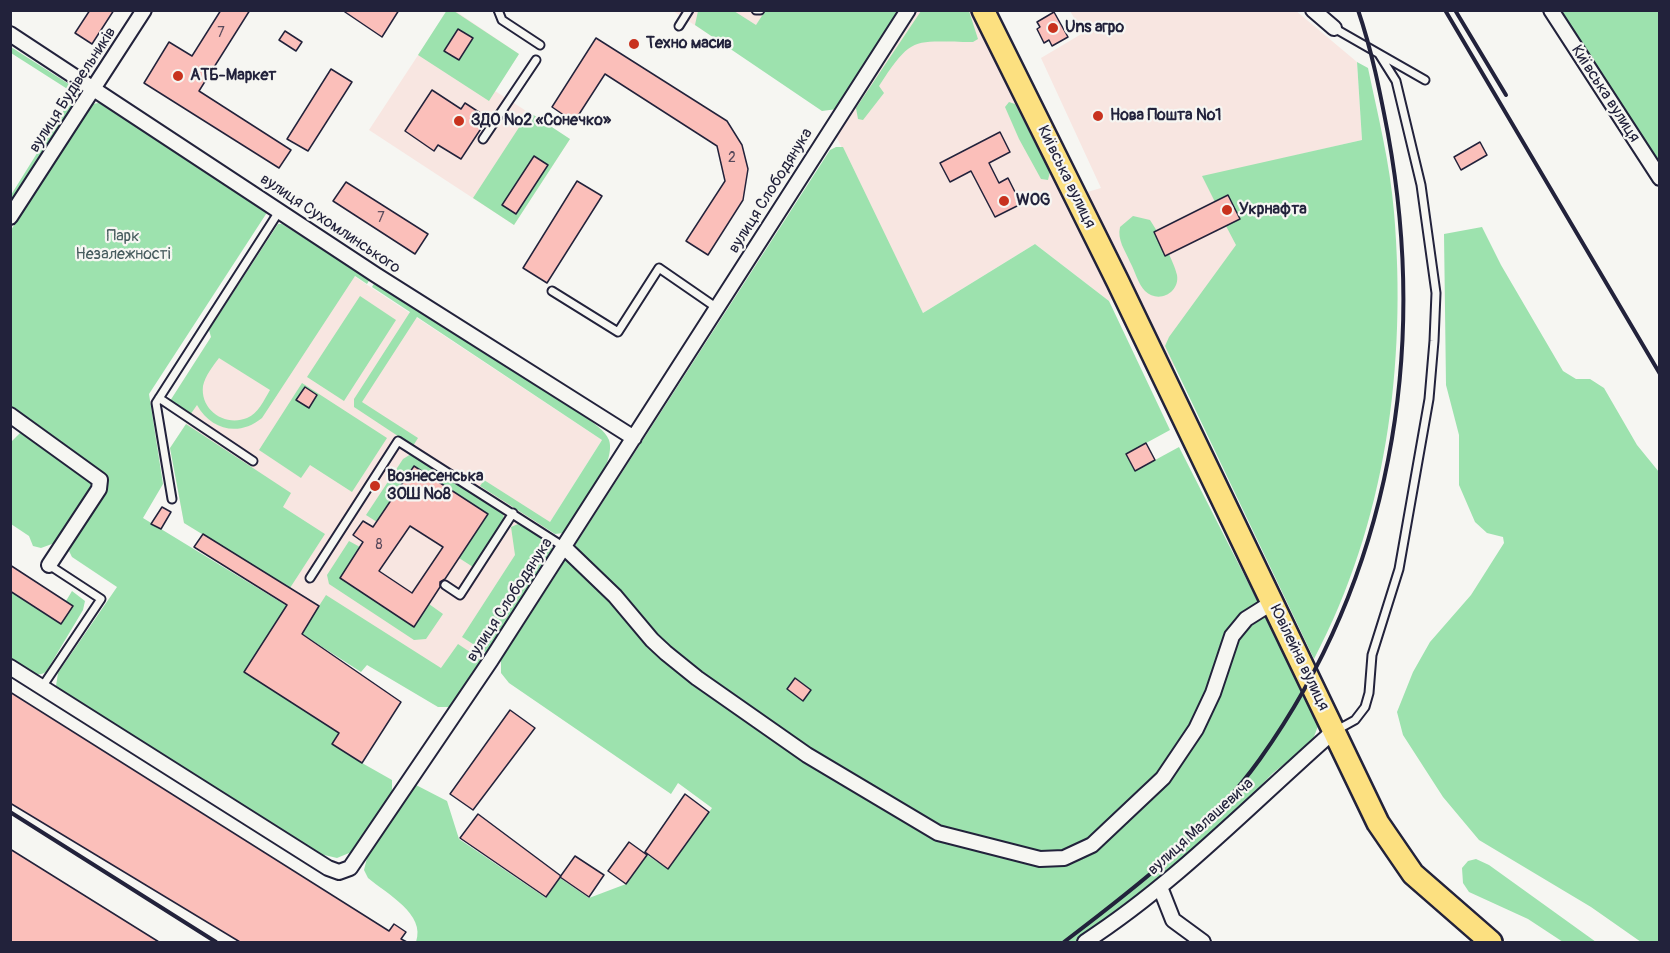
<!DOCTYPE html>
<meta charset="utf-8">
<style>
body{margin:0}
#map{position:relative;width:1670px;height:953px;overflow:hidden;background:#f6f6f2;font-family:Pangolin,sans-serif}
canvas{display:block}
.frame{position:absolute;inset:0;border:12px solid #22223b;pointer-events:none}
</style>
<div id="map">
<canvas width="1670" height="953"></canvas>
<div class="frame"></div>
</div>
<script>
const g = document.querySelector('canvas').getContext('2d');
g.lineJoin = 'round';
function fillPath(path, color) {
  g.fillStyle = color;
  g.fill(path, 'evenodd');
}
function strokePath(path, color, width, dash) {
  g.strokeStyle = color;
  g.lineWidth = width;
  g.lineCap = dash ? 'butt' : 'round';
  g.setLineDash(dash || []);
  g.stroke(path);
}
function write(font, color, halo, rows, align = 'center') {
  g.font = font + ' Pangolin,sans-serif';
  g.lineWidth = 4.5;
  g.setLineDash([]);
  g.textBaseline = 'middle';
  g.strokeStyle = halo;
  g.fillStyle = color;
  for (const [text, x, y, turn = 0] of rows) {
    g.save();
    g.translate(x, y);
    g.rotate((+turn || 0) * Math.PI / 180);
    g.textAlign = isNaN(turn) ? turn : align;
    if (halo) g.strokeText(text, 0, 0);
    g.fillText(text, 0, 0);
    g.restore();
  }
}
const built = new Path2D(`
 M454 10 519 54 495 91 570 139 514 225 369 130 447 11Z
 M1295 10 1357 62 1362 140 1293 156 1174 367 1169 370 1084 193 1101 188 1041 58 1083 33 1070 11Z
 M673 11H765L739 54Z
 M918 11H976L1119 296 1109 301 1035 244 923 313 835 134Z
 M281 228 602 440 438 699 194 547 203 534 184 523 170 448 192 415 170 401Z`);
const green = new Path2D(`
 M447 10 454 11 519 54 489 101 418 55Z
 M698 11H734L756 25 765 11H903L837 109 822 111 695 25Z
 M921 11H969L978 39 973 42C913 42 913 34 879 86L884 93 863 120 858 119 856 108Z
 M1560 11H1659V162Z
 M11 47 75 88 79 96 11 202V195L72 97 69 90 11 53Z
 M1357 62 1368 68C1378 116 1390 163 1394 212 1407 365 1386 523 1314 659L1165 346 1169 337 1236 245 1226 226 1239 219 1215 202 1202 176 1362 140Z
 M1009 102 1015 104 1050 172 1048 180 1041 179 1019 139 1005 107Z
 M99 103 268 211 149 394 163 484 143 518 310 620 326 595 441 668 458 644 482 660 454 703 449 707H438L367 665 361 672 279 619 244 672 339 733 362 763 392 780V797L354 851 337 858 320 854 62 693 56 686 58 673 117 587 72 557 69 551 109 479 11 408V230L92 104Z
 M529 112 570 139 514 225 473 198Z
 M836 147H843L923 313 1035 244 1109 301 1170 430 1126 454 1135 471 1179 447 1317 718 1318 726 1312 742 1273 773 1211 837 1110 921 1078 942H416C426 914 387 894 368 878L364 870 368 854 416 785 447 801 459 839 546 898 560 878 589 898 626 884 647 855 668 869 712 808 678 783 671 794 509 683 501 673V660L830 150Z
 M1133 216 1150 220C1158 232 1174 261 1177 275 1180 293 1158 304 1145 291 1138 284 1135 271 1130 262 1125 250 1117 240 1120 227Z
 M278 224H282L370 279 367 284 355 276 262 418C239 437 211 430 197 405L190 415 170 401 211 337 209 330ZM219 358 270 390C264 400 258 414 247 418 225 427 200 410 203 386 205 376 213 366 219 358Z
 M1482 227 1501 265 1563 371 1576 379H1590L1604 388 1637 445 1659 472V942H1641L1591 907 1479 840 1443 797 1403 735 1397 712 1413 672 1430 642 1471 595 1504 543 1503 537 1487 533 1475 522 1459 485V435L1446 385 1444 234Z
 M375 282 586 417C594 424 605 430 609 440 617 463 578 516 563 533L555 534 480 486 484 480 550 522 602 440 417 317 362 402 418 438 413 446 354 407V399L410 312 372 287Z
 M360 296 396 320 344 401 307 377Z
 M302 383 387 438 352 492 310 465 301 478 259 450Z
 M186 424 291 493 283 507 325 534 290 588 184 523 170 448Z
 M20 433 26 435 93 484 60 541 41 548 33 546 29 536 11 524 10 443Z
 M411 454 503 511 504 521 473 567 459 558 488 514 414 466 377 522 366 515 403 459Z
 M518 524 550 542 552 549 487 653 462 637 515 555 511 527Z
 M349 541 360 547 340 578 414 626 429 604 443 614 426 639 414 640 329 584 327 575Z
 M10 591 61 624 73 606 66 601 72 591 85 601 83 610 46 672C34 680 21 666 11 660Z
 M1476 859 1489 865 1596 942H1563L1528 919 1469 892 1463 883 1462 868 1468 861Z`);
const building = new Path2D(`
 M90 10H114L92 44 75 33Z
 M221 10H250L199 91 291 150 279 168 144 83 169 42 192 56Z
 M342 10H399L382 37Z
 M1054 12 1068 37 1052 46 1049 40 1044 43 1037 29 1040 27 1037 22Z
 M458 29 473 38 459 60 444 51Z
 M285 31 302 42 296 51 279 40Z
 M596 38 727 121 742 145 748 169 743 200 708 255 686 241 725 181 717 146 605 74 574 122 552 107Z
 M331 69 352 82 308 151 287 139Z
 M432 90 461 109 465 103 488 118 461 159 438 145 434 151 405 131Z
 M1000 132 1010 152 989 163 999 183 1008 178 1021 204 995 217 971 171 950 182 940 163Z
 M1480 142 1487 155 1461 170 1454 157Z
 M534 156 548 165 516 214 502 205Z
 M577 181 602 196 547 283 523 268Z
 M346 182 428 234 415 254 333 201Z
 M1228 195 1240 219 1165 256 1154 232Z
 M305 387 317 395 309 408 296 400Z
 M1146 443 1155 460 1135 471 1126 454Z
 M414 466 488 514 445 579 440 582V587L414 627 340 578 363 542 353 535 363 521 373 527ZM410 526 443 547 412 593 379 571Z
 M162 507 171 512 161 529 151 524Z
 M203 534 319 606 302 634 401 702 362 763 332 744 339 733 244 672 287 605 194 547Z
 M10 565 73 606 61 624 10 591Z
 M795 678 811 690 803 701 787 689Z
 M10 692 389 931 394 924 406 932 401 939 407 942H240L10 803Z
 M510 710 535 728 473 810 450 794Z
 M685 794 709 812 668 869 645 852Z
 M478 814 561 876 546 897 460 838Z
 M629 842 647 855 626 884 608 871Z
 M10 849 159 942H10Z
 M575 856 604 875 589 897 560 877Z`);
const lane = new Path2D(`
 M498 10 502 20 540 45
 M756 10H760
 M679 26 689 10
 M1334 28 1425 80
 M483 139 536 60
 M552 291 618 332 659 268 717 308
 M159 398 253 461
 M172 499 156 403 280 210
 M310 578 398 441 564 547
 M445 585 460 595 513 513
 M42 687 101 599 49 565
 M1335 731 1355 720 1365 707 1369 693 1372 655 1399 569 1429 399 1434 341 1436 293 1421 185 1396 81 1379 54`);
const street = new Path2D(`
 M1313 10 1334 28
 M1551 10 1660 178
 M10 34 376 275 634 438
 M10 217 144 10
 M10 415 100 480 99 489 49 565
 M564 547 615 596 652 640 666 653 697 678 807 755 938 833 1040 859 1064 858 1092 845 1163 778 1196 729 1213 693 1232 636 1246 619 1273 602
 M10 667 328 868 339 872 350 868 491 660 908 10
 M1160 887 1173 920 1203 942
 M1085 942C1176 883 1252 803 1334 731`);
const primary = new Path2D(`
 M983 10 1118 282 1378 823 1413 874 1491 942`);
const rail = new Path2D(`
 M1445 10 1660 374
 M1455 10 1506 95
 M10 812 216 942
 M1064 942C1135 888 1207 833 1260 759 1391 575 1428 353 1388 134 1380 92 1372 51 1358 10`);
const markers = [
 [1053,28,6,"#c8321e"],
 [634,44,6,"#c8321e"],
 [178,76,6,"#c8321e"],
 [1098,116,6,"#c8321e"],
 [459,121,6,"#c8321e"],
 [1004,201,6,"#c8321e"],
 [1227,210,6,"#c8321e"],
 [375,486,6,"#c8321e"]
];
const numberNames = [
 ["7",221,33],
 ["2",732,158],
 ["7",381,218],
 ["8",379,545]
];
const poiNames = [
 ["Uns агро",1065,28],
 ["Техно масив",646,44],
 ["АТБ-Маркет",190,76],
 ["Нова Пошта №1",1110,116],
 ["ЗДО №2 «Сонечко»",471,121],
 ["WOG",1016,201],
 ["Укрнафта",1239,210],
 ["Вознесенська",387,477],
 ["ЗОШ №8",387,495]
];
const streetNames = [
 ["вулиця Будівельників",73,90,-57],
 ["Київська вулиця",1605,94,57],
 ["Київська вулиця",1066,177,64],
 ["вулиця Слободянука",771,191,-58],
 ["вулиця Сухомлинського",330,224,34],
 ["вулиця Слободянука",510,600,-57],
 ["Ювілейна вулиця",1299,658,64],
 ["вулиця Малашевича",1201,827,-42]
];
const parkNames = [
 ["Парк",123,237],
 ["Незалежності",123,255]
];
fillPath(built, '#f8e6e1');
fillPath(green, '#9de2ae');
fillPath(building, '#fbbfba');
strokePath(building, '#22223b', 1.5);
strokePath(lane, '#22223b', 11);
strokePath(street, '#22223b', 18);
strokePath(primary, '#22223b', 26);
strokePath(lane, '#f6f6f2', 7);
strokePath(street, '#f6f6f2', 14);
strokePath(primary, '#fce080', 21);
strokePath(rail, '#22223b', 4);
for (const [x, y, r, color] of markers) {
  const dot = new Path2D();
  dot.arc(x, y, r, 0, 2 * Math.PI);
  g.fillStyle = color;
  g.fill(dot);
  strokePath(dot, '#f6f6f2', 2);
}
write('14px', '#58495b', null, numberNames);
write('bold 16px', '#22223b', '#f6f6f2', poiNames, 'left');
write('16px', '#22223b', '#f6f6f2', streetNames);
write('16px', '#475c5e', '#f6f6f2', parkNames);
</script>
